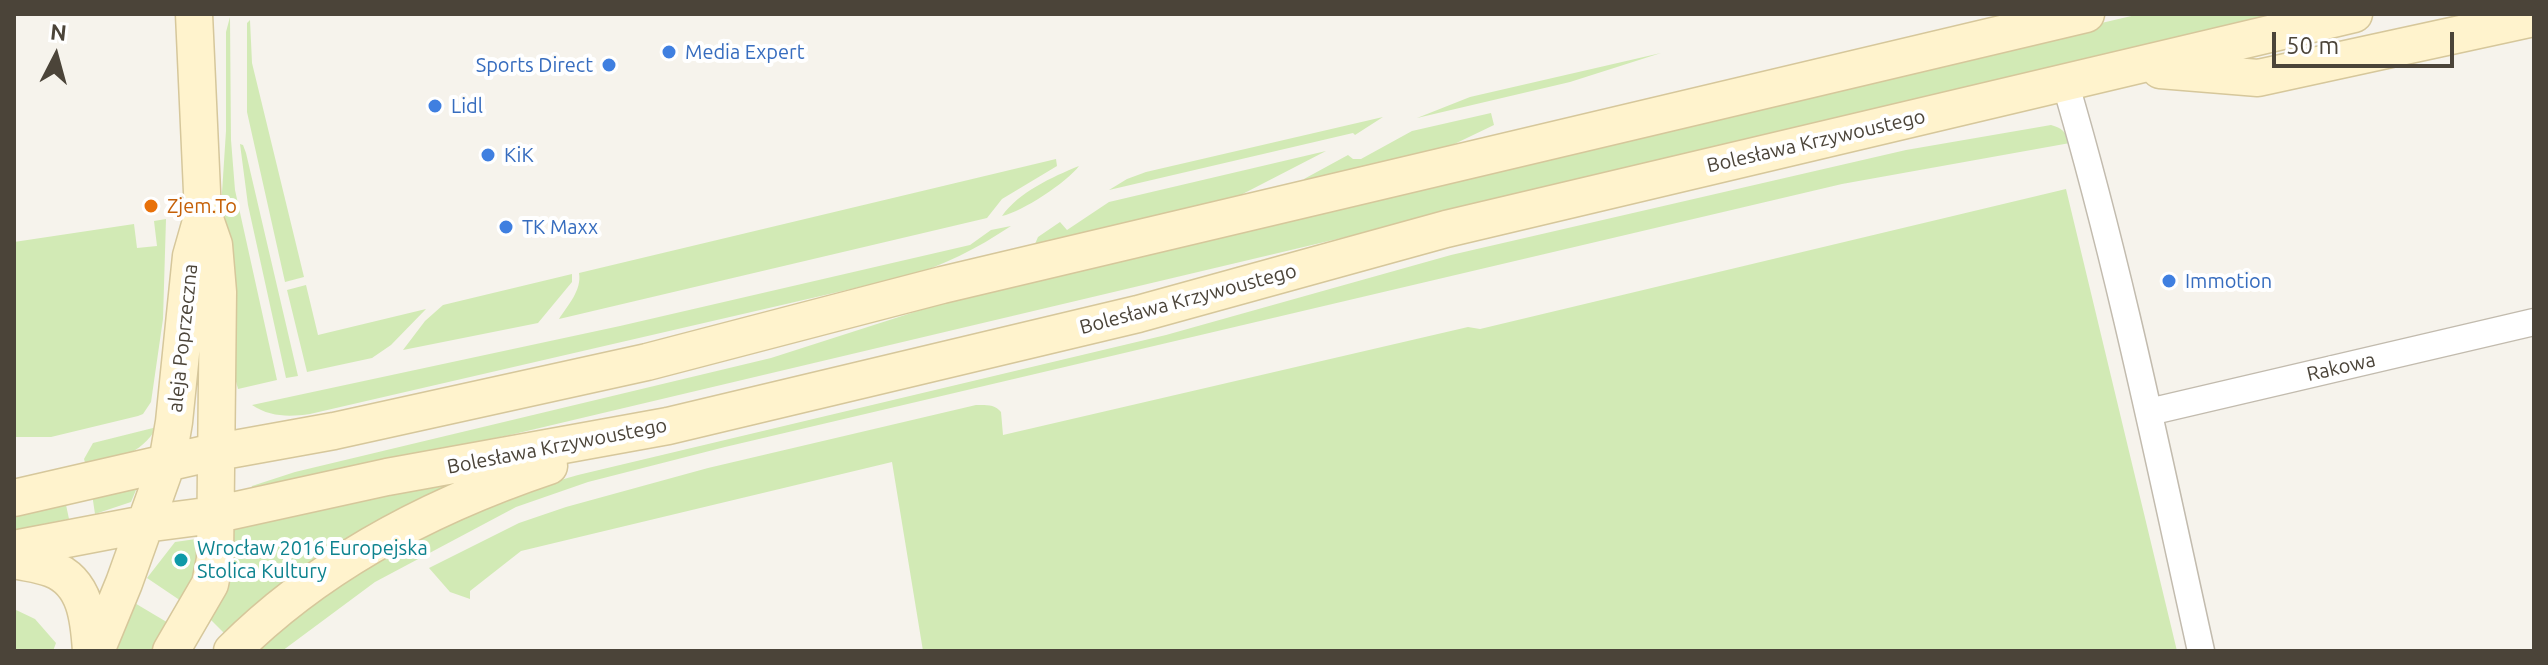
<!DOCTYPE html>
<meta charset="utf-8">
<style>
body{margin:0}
#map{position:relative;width:2548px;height:665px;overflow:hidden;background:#f6f3ec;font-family:Ubuntu,sans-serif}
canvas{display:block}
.frame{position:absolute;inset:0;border:16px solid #4b4439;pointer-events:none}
.north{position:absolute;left:16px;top:16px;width:80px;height:80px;-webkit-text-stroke:6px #fff;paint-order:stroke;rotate:6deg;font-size:22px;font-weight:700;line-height:32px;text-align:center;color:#4b4439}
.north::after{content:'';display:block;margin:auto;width:28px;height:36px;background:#4b4439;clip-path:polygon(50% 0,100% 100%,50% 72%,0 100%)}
.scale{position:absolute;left:2272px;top:32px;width:182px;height:36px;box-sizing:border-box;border:4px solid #4b4439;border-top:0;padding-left:10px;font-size:24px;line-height:28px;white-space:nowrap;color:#4b4439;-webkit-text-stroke:6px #fff;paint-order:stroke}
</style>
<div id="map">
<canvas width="2548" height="665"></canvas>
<div class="frame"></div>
<div class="north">N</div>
<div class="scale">50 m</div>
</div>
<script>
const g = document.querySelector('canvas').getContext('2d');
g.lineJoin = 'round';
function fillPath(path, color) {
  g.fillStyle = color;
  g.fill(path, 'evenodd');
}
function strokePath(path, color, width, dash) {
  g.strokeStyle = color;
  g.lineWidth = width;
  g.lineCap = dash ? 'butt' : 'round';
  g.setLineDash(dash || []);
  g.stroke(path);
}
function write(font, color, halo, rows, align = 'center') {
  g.font = font + ' Ubuntu,sans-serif';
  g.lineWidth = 8;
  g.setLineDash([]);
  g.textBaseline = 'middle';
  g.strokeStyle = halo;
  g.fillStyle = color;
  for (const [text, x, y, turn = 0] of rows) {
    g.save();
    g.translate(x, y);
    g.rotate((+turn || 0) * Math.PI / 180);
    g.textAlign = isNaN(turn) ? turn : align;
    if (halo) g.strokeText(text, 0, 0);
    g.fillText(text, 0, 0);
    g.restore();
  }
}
const green = new Path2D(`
 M2140 14H2287L510 435 251 489 252 486 295 472 771 358 955 299 1506 162Z
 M230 17 231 140 235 190 277 380 238 389 231 363 221 208 226 131V32Z
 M250 20 252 63 304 277 285 282 247 112V23Z
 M1661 53 1570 82 1417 118 1470 97Z
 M1491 113 1494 125 1444 149 1305 183 1304 179 1348 155 1353 159H1361L1412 131Z
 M1383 117 1355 135 1353 133 1109 190 1127 179 1146 172Z
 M2051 125C2062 128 2066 132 2070 143L1842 184 725 447 588 482 516 507 375 582 282 651H251L288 619 398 546 529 489 578 475 1166 335 1451 255 1906 150Z
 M240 144 243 145 246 153 298 376 286 378 248 205Z
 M1326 151 1231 200 1041 245 1035 244 1038 237 1060 222 1067 230 1109 202Z
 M1056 159 1057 166 1002 199 987 218 559 319C568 305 582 290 579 273Z
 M1079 166C1067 182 1022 212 1002 216 1019 192 1052 177 1079 166Z
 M2066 189 2177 651H923L892 462 521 551 470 591V599L450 592 429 568 519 523 566 507 708 468 976 405C985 405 995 404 1001 412L1003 435 1468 327 1480 329Z
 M166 219 163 319 151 402 143 414 138 416 51 437H14V242L134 224 137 248 157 246 154 221Z
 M1011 226C976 249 944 266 903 277L310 414C289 417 270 417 252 405L620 326 970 245 991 230Z
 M572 274V282L538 323 403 350 425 321 443 305Z
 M306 285 318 335 426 309 391 345 372 358 307 372 287 290Z
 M157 427C140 456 116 459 86 466L84 459 93 443Z
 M478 470 228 637 207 616 230 530Z
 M134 487 136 490 131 502 95 514 92 494Z
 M65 500 69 519 14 530V512Z
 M196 539C205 562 193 581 184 603L147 578 175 542Z
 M133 602 170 624 154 651H112Z
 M14 609 35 619 56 643 53 651H15Z`);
const street = new Path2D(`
 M2065 82C2120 269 2159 461 2201 651
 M2149 412 2534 322`);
const secondary = new Path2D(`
 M2160 70 2258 78 2534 18
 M14 498 201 455 334 431 647 362 942 285 2086 14
 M14 549 145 524 214 515 387 477 668 426 1138 314 1446 229 2354 14
 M14 560C26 563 40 564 52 569 86 582 89 620 91 651
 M96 651 124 583 167 463 174 422 191 256 203 214 194 14
 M171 651 210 584 215 559 218 292 214 245 205 219
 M232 651C320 563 433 505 549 466`);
const markers = [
 [669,52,8,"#3f7fe0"],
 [609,65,8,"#3f7fe0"],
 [435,106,8,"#3f7fe0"],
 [488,155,8,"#3f7fe0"],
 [151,206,8,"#e8710a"],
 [506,227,8,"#3f7fe0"],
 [2169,281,8,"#3f7fe0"],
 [181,560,8,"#0f9aa8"]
];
const shopNames = [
 ["Media Expert",685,52],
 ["Sports Direct",593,65,"right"],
 ["Lidl",451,106],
 ["KiK",504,155],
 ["TK Maxx",522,227],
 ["Immotion",2185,281]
];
const streetNames = [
 ["Bolesława Krzywoustego",1816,141,-13],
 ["Bolesława Krzywoustego",1188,299,-15],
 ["aleja Poprzeczna",183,338,-84],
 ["Rakowa",2341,367,-13],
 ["Bolesława Krzywoustego",557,446,-11]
];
const foodNames = [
 ["Zjem.To",167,206]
];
const cultureNames = [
 ["Wrocław 2016 Europejska",197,548],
 ["Stolica Kultury",197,571]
];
fillPath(green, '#d2eab5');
strokePath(street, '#c2bbae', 29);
strokePath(secondary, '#d6c79b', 39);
strokePath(street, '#fff', 26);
strokePath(secondary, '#fff3cd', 36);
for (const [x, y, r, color] of markers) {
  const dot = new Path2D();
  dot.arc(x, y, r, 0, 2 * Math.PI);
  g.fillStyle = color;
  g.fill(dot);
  strokePath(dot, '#fff', 3);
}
write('20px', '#366cbe', '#fff', shopNames, 'left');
write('20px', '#4b4439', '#fff', streetNames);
write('20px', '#c56008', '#fff', foodNames, 'left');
write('20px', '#0d838f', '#fff', cultureNames, 'left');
</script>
